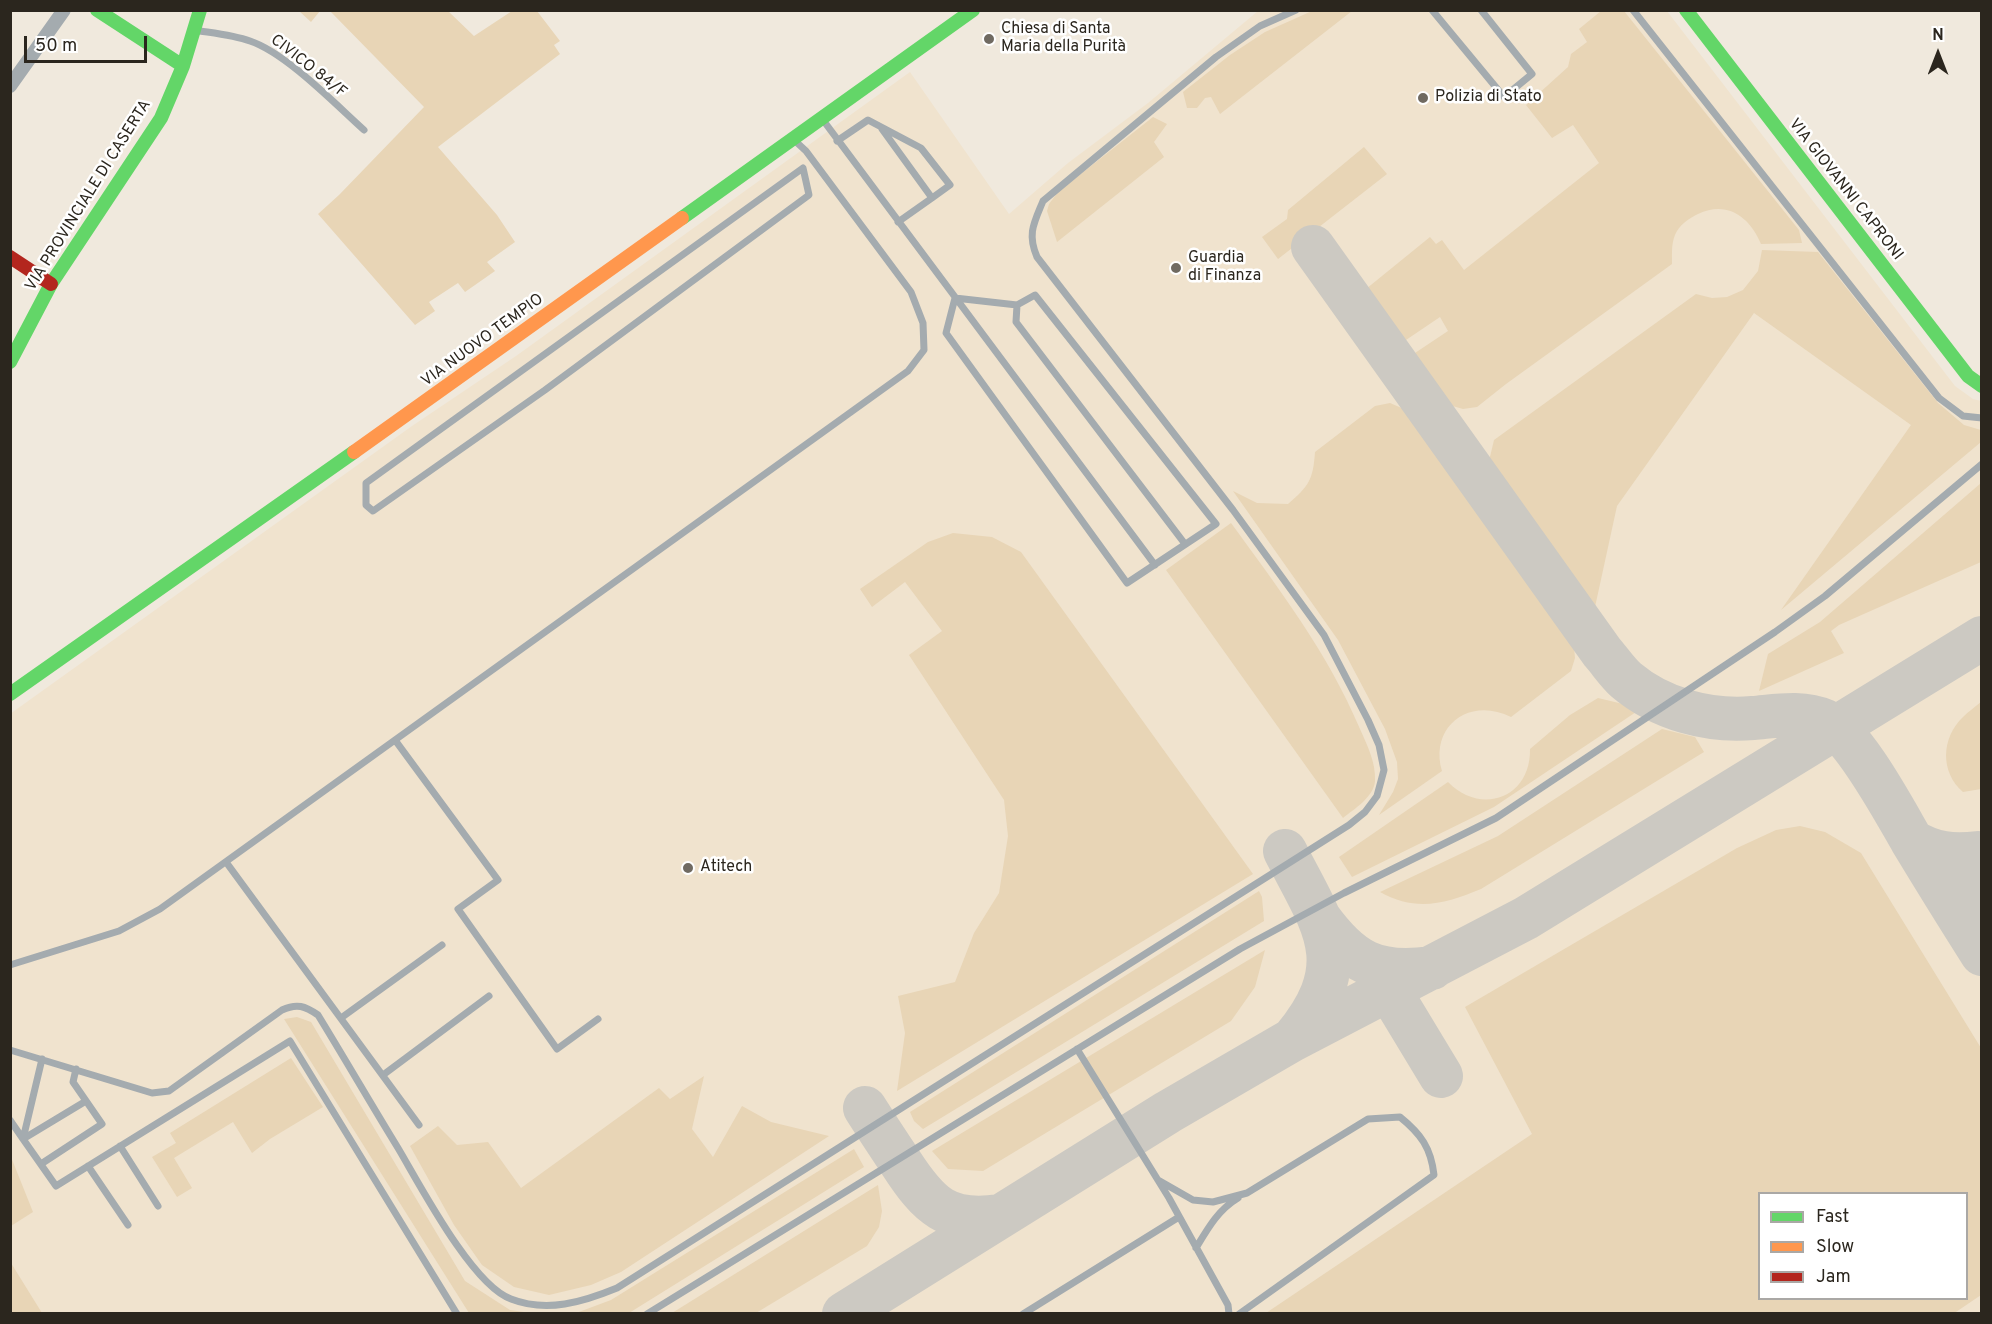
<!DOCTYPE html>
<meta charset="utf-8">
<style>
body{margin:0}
#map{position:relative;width:1992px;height:1324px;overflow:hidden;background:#f0e9dd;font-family:Overpass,sans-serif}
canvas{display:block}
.frame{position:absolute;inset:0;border:12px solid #2b261e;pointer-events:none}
.legend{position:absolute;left:1758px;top:1192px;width:210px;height:108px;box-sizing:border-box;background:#fff;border:2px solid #aaa8a5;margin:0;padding:8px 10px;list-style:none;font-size:18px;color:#2b261e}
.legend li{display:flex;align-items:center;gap:12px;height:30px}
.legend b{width:30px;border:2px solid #aaa8a5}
.north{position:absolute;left:1908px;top:24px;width:60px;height:60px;-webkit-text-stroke:4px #fff;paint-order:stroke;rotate:0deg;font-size:16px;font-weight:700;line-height:24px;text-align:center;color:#2b261e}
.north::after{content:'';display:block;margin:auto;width:21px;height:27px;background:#2b261e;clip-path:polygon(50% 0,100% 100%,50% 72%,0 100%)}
.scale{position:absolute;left:24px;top:36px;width:123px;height:27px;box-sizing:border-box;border:3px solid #2b261e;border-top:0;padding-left:8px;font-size:18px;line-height:21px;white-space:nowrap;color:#2b261e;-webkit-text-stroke:4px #fff;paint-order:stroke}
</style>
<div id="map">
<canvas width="1992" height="1324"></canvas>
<div class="frame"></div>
<ul class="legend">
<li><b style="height:8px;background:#63d668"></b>Fast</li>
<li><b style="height:8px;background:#ff974d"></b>Slow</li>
<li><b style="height:8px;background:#b3261e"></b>Jam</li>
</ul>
<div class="north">N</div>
<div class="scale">50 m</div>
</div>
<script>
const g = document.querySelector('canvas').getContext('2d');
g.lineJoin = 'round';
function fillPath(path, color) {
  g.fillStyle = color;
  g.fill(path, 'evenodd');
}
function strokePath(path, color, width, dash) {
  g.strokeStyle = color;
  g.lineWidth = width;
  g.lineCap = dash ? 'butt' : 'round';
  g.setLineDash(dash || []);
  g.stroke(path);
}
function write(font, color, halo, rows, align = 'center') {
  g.font = font + ' Overpass,sans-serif';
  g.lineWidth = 5;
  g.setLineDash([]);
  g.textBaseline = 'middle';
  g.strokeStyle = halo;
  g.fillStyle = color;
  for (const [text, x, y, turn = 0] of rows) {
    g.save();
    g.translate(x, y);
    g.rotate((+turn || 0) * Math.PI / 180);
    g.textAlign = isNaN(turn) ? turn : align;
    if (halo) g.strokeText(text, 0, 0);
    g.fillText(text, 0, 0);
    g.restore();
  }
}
const built = new Path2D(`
 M1258 11H1667L1955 386 1973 399 1981 401V1313H11L10 714 412 426 516 356 910 72 1009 214 1068 163 1148 103ZM1760 1194H1966V1298H1760Z`);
const green = new Path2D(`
 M299 11V10L320 11 311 22Z
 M330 11H448L474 36 512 11H537L560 41 554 45 560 54 438 147 497 215 515 242 487 262 495 271 465 292 458 283 429 302 435 311 415 325 318 214 339 195 424 107Z
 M1352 11 1220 114 1211 97 1205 98 1197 108H1187L1183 92 1230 55 1265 32 1312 11Z
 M1601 11H1624L1799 230 1802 243 1761 244C1750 217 1727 200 1698 214 1690 218 1682 223 1677 231 1671 241 1672 252 1672 264L1506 384 1477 407 1463 409 1449 405 1412 355 1448 331 1440 317 1403 342 1366 289 1430 237 1436 244 1442 240 1464 270 1599 163 1573 125 1552 138 1526 105 1568 67 1571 54 1587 42 1579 29Z
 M1153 117 1167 124 1154 142 1164 157 1057 242 1047 211 1049 204 1058 192Z
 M1364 147 1387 174 1278 259 1262 237 1287 219 1288 210Z
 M1762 250 1818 252 1938 403 1964 425 1981 430V442L1781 610 1911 425 1754 313 1617 506 1595 607 1489 461 1494 440 1696 294 1712 298 1727 297 1743 290 1758 271Z
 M1390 403 1404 409 1574 647 1575 658 1571 671 1511 717C1470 696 1429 726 1442 771L1379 815 1393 792 1398 779 1397 762 1385 729 1338 640 1233 491 1257 503 1288 504C1309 486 1313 480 1315 452L1375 406Z
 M1981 483V562L1839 625 1831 631 1844 653 1759 691 1768 654 1820 622Z
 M1231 523C1279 589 1328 653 1360 729 1367 745 1376 762 1375 781 1374 797 1354 809 1343 818L1166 570Z
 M953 533 992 537 1021 552 1253 874 897 1091 905 1033 898 996 955 982 974 933 999 893 1008 836 1004 800 909 655 942 631 905 582 872 607 860 589 928 542Z
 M1598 698 1623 704 1636 712 1494 807 1352 877 1339 857 1448 782C1481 816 1531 798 1530 749L1570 715Z
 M1981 702V789L1963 792C1940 772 1941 738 1963 717 1969 711 1975 707 1981 702Z
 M1662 729 1695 737 1704 752 1481 889C1445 904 1416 912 1380 892L1498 836Z
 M1800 826 1825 832 1861 853 1981 1048V1295L1953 1314 1266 1313 1532 1134 1465 1007 1737 848 1776 830ZM1760 1194H1966V1298H1760Z
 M1259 891 1262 897 1264 921 923 1129 914 1121 910 1112Z
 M1265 950 1255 987 1231 1021 983 1171 948 1169 932 1151Z
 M297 1017 311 1022 465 1281 510 1310 531 1313H469L284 1019Z
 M291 1058 323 1107 270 1139 252 1153 233 1122 174 1158 192 1188 177 1197 152 1157 176 1143 170 1133Z
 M704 1076 692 1129 713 1157 742 1106 771 1122 829 1136 621 1272 591 1285 549 1295 514 1287 482 1265 454 1225 410 1146 438 1126 457 1145 488 1142 521 1188 659 1088 670 1099Z
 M854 1149 864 1167 629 1313H576L611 1300Z
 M11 1157 33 1212 11 1226H10Z
 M878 1185 882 1211 879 1227 867 1246 756 1313H672Z
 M11 1263 42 1313H11Z`);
const taxiway = new Path2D(`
 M1313 247 1602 652C1610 661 1617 672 1626 680 1660 709 1709 722 1753 718 1777 716 1802 711 1825 721 1854 734 1895 812 1912 841 1935 879 1958 916 1982 954
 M1912 841C1933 854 1953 856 1978 853 1958 878 1953 896 1965 927
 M1285 851C1323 925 1356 963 1294 1038
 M1319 918C1351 962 1376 976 1432 968
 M1389 990 1441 1076
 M865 1108C877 1127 889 1145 901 1163 929 1206 947 1224 1000 1216
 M844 1314 1168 1112 1292 1040 1526 918 1982 638`);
const lane = new Path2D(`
 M1432 10 1504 97 1532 74 1481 10
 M1633 10 1939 398 1963 416 1982 418
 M194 30C212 33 233 35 250 41 286 53 335 104 364 130
 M823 120 1155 565
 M882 129 932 198 898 222
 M837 141 868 120 921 148 950 185 932 198
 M803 168 809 195 545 390 373 511 366 505V483Z
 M1035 295 1216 524 1127 583 946 333 955 298 1017 305Z
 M1017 305 1016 322 1185 544
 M395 740 498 880 458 909 557 1049 598 1019
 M226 862 419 1125
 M10 965 119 931 160 909 908 371 924 350 923 323 911 292 806 151 793 139
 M341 1018 442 945
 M1077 1049 1169 1198 1228 1305 1229 1314
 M10 1050 152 1093 169 1091 282 1010C297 1003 305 1006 318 1015 345 1059 371 1104 398 1148 420 1185 472 1285 511 1299 547 1313 583 1302 617 1288L1349 825 1365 812 1377 796 1384 770 1379 745 1368 720 1324 635 1233 510 1037 257C1027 234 1034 223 1043 201L1216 57 1260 26 1296 10
 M383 1075 489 996
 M86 1101 23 1139 56 1186 290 1041 457 1314
 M10 1120 23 1139 42 1059
 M120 1146 158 1206
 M41 1164 102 1124 73 1082 76 1069
 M88 1166 128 1225
 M1158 1180 1193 1200 1213 1202 1247 1193 1368 1119 1400 1117C1421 1134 1431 1148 1434 1175L1239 1314
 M1196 1248C1208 1228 1218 1210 1238 1198
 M647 1314 1240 949 1344 893 1496 818 1775 632 1825 596 1982 464
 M1023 1314 1179 1217`);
const street = new Path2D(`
 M10 86 64 10`);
const fast = new Path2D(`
 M97 10 183 66
 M1686 10 1968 376 1982 386
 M682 218 973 10
 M10 362 51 284 161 118 183 66 200 10
 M10 694 354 452`);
const slow = new Path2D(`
 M354 452 682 218`);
const jam = new Path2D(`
 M10 257 51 284`);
const markers = [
 [989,39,6,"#706a61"],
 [1423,98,6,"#706a61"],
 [1176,268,6,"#706a61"],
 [688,868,6,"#706a61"]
];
const poiNames = [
 ["Chiesa di Santa",1001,30],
 ["Maria della Purità",1001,48],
 ["Polizia di Stato",1435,98],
 ["Guardia",1188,259],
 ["di Finanza",1188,277],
 ["Atitech",700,868]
];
const streetNames = [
 ["CIVICO 84/F",308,67,38],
 ["VIA GIOVANNI CAPRONI",1845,190,52],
 ["VIA PROVINCIALE DI CASERTA",89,196,-58],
 ["VIA NUOVO TEMPIO",483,341,-36]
];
fillPath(built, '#f0e3ce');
fillPath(green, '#e8d5b6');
strokePath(taxiway, '#ccc9c2', 44);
strokePath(lane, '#a4abaf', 7);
strokePath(street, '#a4abaf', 14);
strokePath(fast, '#63d668', 14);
strokePath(slow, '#ff974d', 14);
strokePath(jam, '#b3261e', 14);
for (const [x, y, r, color] of markers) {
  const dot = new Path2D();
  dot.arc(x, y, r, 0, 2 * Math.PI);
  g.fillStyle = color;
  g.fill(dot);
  strokePath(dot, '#fff', 2);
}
write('16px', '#2b261e', '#fff', poiNames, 'left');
write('16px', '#2b261e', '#fff', streetNames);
</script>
